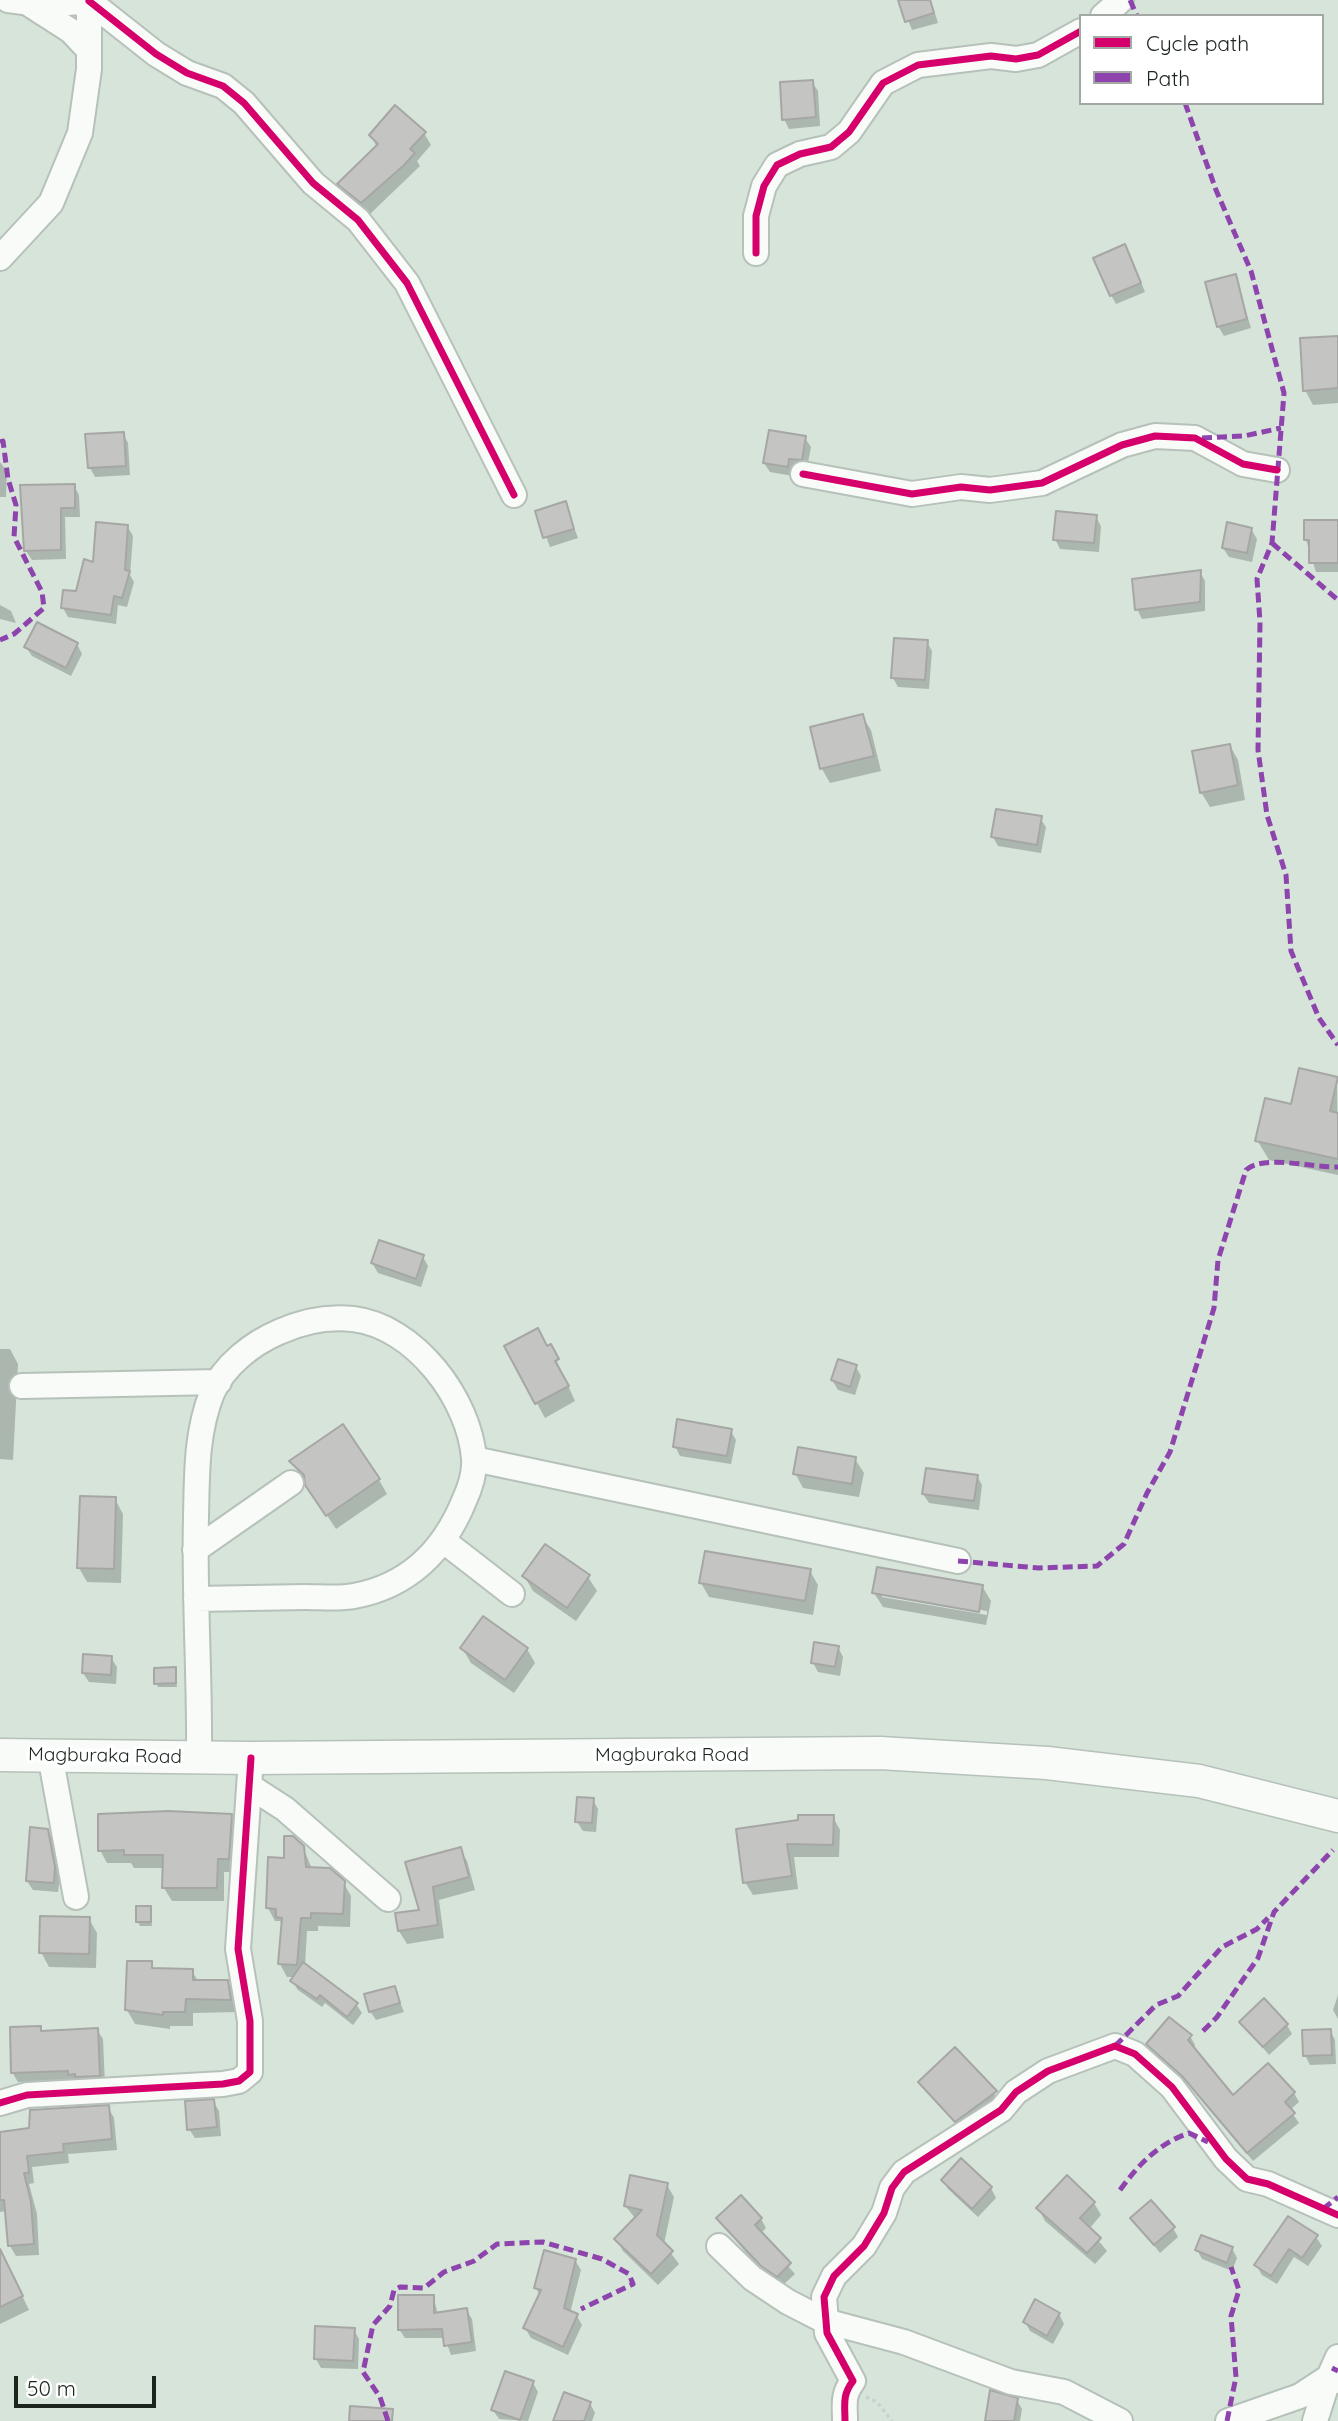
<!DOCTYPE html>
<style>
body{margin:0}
#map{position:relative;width:1338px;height:2421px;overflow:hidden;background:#d6e4da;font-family:Quicksand,sans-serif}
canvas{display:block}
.legend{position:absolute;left:1079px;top:14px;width:245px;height:91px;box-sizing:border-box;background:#fff;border:2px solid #a4a8a5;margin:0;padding:9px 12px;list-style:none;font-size:21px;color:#1b251e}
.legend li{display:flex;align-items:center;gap:14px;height:35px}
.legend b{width:35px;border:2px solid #a4a8a5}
.scale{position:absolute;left:14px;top:2376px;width:142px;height:32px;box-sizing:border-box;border:4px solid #1b251e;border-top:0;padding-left:9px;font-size:21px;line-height:24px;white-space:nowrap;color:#1b251e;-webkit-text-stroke:5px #fff;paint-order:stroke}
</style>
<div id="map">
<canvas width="1338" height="2421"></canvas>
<ul class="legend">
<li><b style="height:9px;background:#d6006c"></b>Cycle path</li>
<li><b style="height:9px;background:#8e44ad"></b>Path</li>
</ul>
<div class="scale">50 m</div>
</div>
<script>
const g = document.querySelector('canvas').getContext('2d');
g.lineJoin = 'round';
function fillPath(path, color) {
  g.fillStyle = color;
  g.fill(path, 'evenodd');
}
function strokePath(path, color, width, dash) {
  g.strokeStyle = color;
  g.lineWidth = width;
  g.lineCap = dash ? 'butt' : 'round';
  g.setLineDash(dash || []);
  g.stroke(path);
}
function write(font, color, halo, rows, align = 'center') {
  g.font = font + ' Quicksand,sans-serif';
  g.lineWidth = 7;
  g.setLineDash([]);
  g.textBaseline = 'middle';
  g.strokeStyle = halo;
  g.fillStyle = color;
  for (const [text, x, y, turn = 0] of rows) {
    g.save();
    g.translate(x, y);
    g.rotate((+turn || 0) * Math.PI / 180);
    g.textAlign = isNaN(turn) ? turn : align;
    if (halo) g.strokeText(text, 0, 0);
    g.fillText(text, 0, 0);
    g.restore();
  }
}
const shadow = new Path2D(`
 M900 0H931L938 23 912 30Z
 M812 82 818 91 820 126 789 129 784 119Z
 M424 133 431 145 417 161 420 166 369 215 346 196 339 184 377 147 371 136Z
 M1130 255 1145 292 1116 304 1111 295Z
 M1235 276 1251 328 1224 336 1218 326Z
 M1338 337V403L1313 405 1305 390Z
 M123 433 128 443 130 475 95 477 90 468Z
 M805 438 811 447 807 468 793 476 770 472 764 463Z
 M0 462 7 471 6 497H0Z
 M74 486 79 495 80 517H65L66 559 32 560 26 551Z
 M565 504 578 538 550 547 537 512Z
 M1096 517 1101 526 1099 552 1060 549 1055 539Z
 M1338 522V572H1316L1306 540Z
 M127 526 133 536 130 575 134 582 127 607 118 605 116 624 68 617 63 608 77 593 94 564Z
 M1251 529 1257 539 1252 562 1229 557 1223 548Z
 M1200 572 1205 581V611L1142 619 1137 609Z
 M0 605 11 611 16 623 0 619Z
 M927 642 932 651 929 689 898 687 893 678Z
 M77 644 82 654 71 676 32 656 26 647Z
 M862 716 871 730 881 771 830 783 822 769 812 728Z
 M1230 746 1238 760 1245 800 1210 807 1201 792Z
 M1040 818 1046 827 1041 853 998 846 993 837Z
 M1337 1078 1338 1175 1269 1160 1257 1140 1292 1106Z
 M423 1257 428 1266 421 1287 378 1273 372 1263Z
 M550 1346 575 1401 545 1418 506 1347Z
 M0 1349H10L18 1364 13 1460 0 1459Z
 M856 1367 861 1376 855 1395 838 1390 832 1380Z
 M730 1430 736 1440 731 1464 680 1456 675 1446Z
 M855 1459 864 1473 859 1497 803 1488 795 1473Z
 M291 1461 379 1480 387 1494 336 1529Z
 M977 1476 982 1485 979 1510 929 1503 923 1494Z
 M115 1499 123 1514 121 1583 87 1582 79 1568Z
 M810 1571 818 1585 813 1615 709 1597 701 1583Z
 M524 1576 588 1577 597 1591 576 1621 533 1591Z
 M982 1586 991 1601 986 1625 883 1607 874 1593ZM882 1593 987 1611V1615L882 1597Z
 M838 1647 843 1657 840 1676 818 1672 813 1663Z
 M462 1648 527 1649 535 1663 514 1693 471 1663Z
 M111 1658 117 1667 116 1684 89 1682 83 1673Z
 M175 1669 177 1687H158L156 1683Z
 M593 1800 598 1809 596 1832 583 1831 577 1822Z
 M231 1816 239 1829 236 1872H224V1901H172L164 1888V1868H134L131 1863H107L100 1850Z
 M833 1817 840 1830 839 1857H794L798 1889 753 1895 745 1882 738 1831Z
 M47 1830 53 1840 60 1877 58 1892 33 1890 27 1881Z
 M303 1847 312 1869 343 1882 351 1896 350 1927 318 1926V1931H307L305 1966 356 2004 362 2013 353 2025 325 2003 322 2007 298 1990 292 1981 295 1977H287L280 1964 283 1926 280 1921H275L268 1908 286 1859Z
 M460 1849 467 1861 475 1890 439 1900 444 1938 407 1944 399 1931 421 1911 407 1863Z
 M150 1908 152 1926H140L138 1922Z
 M89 1919 97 1933 96 1968 49 1967 41 1952Z
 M151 1963 155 1970 192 1971 198 1981 227 1982 236 1997 238 2012 193 2013V2026H170V2029L135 2024 127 2010Z
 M394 1988 404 2012 376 2020 370 2011Z
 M1338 1995V2019L1333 2010Z
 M1241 2022 1287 2025 1292 2034 1269 2055Z
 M40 2028 43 2033 97 2030 103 2039 105 2085 73 2080 18 2082 12 2072Z
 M1330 2030 1335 2040 1336 2064 1310 2065 1305 2055Z
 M1190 2036 1195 2045 1193 2049 1233 2097 1294 2093 1299 2102 1290 2110 1299 2123 1253 2161 1189 2085 1153 2053 1148 2044Z
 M955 2050 1001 2102 961 2130 920 2082Z
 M213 2101 219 2111 221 2136 195 2138 189 2129Z
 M108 2107 114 2118 117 2150 68 2154 69 2163 32 2167 34 2183 29 2184 37 2214 39 2255 16 2256 10 2246 7 2211 0 2212V2134L31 2130Z
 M943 2180 991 2188 996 2198 978 2217 948 2189Z
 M667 2185 674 2197 664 2244 679 2264 658 2285 623 2251 616 2239 636 2219 625 2206Z
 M1094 2203 1101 2215 1089 2229 1107 2251 1095 2264 1045 2221 1038 2208Z
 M1132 2218 1173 2228 1178 2237 1160 2253Z
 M1289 2218 1316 2237 1322 2246 1308 2266 1294 2257 1277 2284 1262 2275 1256 2265Z
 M718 2219H761L766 2228 760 2234 795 2274 783 2285 749 2256Z
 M1232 2248 1237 2258 1232 2271 1202 2259 1197 2250Z
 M575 2260 581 2270 570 2313 577 2316 582 2325 568 2355 531 2338 525 2328 540 2296 536 2288Z
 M0 2271 15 2281 29 2310 0 2324Z
 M433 2296 438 2314 466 2310 472 2319 476 2351 451 2355 445 2338H405L399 2329Z
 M1059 2314 1064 2324 1053 2344 1030 2331 1025 2322Z
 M354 2330 359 2339 358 2369 321 2368 316 2359Z
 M533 2383 538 2392 528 2421 499 2419 493 2410Z
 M1017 2400 1022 2409 1020 2421H987Z
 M590 2403 595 2413 592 2421H555Z`);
const building = new Path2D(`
 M898 0H930L934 13 905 22Z
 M813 80 816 117 782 120 780 82Z
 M395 105 426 132 410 149 415 153 403 166 361 203 337 184 378 144 369 135Z
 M1125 244 1141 283 1110 296 1093 258Z
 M1236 274 1247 319 1217 327 1205 282Z
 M1338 336V388L1303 391 1300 338Z
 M769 430 806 436 802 460 789 459 788 467 763 463Z
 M124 432 126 466 88 468 85 434Z
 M75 484V508H61V550L24 551 20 485Z
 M566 501 574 529 543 538 535 511Z
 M1056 511 1097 515 1094 543 1053 540Z
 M1304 520H1338V563H1309V540H1304Z
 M96 522 128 525 125 570 130 571 122 598 114 596 111 615 61 608 63 590 76 591 84 559 93 562Z
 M1227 522 1252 528 1247 553 1222 548Z
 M1201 570 1200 602 1135 610 1132 579Z
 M37 622 78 643 66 668 24 647Z
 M894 638 928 640 925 680 891 678Z
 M863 714 874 756 820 769 810 727Z
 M1230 744 1238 785 1200 793 1192 751Z
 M996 809 1042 816 1037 845 991 837Z
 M1299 1068 1338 1077 1330 1111 1338 1113V1159L1255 1141 1265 1098 1291 1104Z
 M379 1240 424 1255 416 1279 371 1263Z
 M538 1328 547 1346 551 1344 559 1359 555 1361 569 1386 535 1404 504 1346Z
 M838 1359 857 1365 850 1387 831 1380Z
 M677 1419 732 1429 727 1456 673 1447Z
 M343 1424 380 1479 326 1516 305 1485 304 1475 289 1461Z
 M798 1447 856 1457 852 1484 793 1474Z
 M926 1468 978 1475 974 1501 922 1494Z
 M80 1496 116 1497 114 1569 77 1568Z
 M545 1544 590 1575 567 1608 522 1576Z
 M705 1551 811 1569 805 1601 699 1583Z
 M877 1567 983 1585 979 1612 872 1593Z
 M483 1616 528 1648 505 1680 460 1648Z
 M814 1642 839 1646 835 1667 811 1663Z
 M83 1654 112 1656 111 1675 82 1673Z
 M176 1667V1683L154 1684V1668Z
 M577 1797 594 1798 592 1823 575 1822Z
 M168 1811 232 1814 229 1859H218L217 1888H162L163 1855H124V1850L98 1851V1814Z
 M798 1815H834L833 1845 787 1844 792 1876 743 1883 736 1829 798 1820Z
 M30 1827 48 1829 55 1867 54 1883 26 1881Z
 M284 1836H293L304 1846 306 1867 330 1868 345 1881 343 1914 311 1913V1918H301L297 1965 278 1964 282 1918 276 1917V1909L266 1908 268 1857 284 1858Z
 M461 1847 469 1877 433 1887 438 1925 398 1931 395 1913 419 1910 405 1862Z
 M136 1906H151V1922H136Z
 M40 1916 90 1917 89 1954 39 1953Z
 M127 1961H152V1968L193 1969V1980H228L231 2000 186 1999 185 2012H163V2015L125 2010Z
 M303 1962 358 2003 347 2017 320 1995 317 1999 290 1981Z
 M395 1986 400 2003 369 2012 364 1994Z
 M1264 1998 1288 2024 1263 2047 1239 2022Z
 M1169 2017 1192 2035 1188 2040 1233 2095 1268 2063 1295 2092 1285 2102 1295 2113 1247 2153 1182 2076 1146 2044Z
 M41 2026V2031L98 2028 100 2076 75 2077V2074L68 2075V2071L11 2073 10 2027Z
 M1331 2029 1332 2055 1303 2056 1302 2030Z
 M955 2047 997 2091 955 2122 918 2082Z
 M214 2099 217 2127 187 2130 185 2101Z
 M109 2105 112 2139 63 2144 64 2152 27 2156 29 2173H24L31 2202 34 2244 8 2246 4 2200H0V2132L29 2128 30 2110Z
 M961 2158 992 2187 972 2209 941 2180Z
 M630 2175 668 2183 657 2235 673 2251 651 2274 614 2239 642 2210 624 2206Z
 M1067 2175 1095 2202 1080 2218 1101 2238 1087 2253 1036 2208Z
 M741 2195 762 2218 755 2225 791 2263 777 2277 761 2266 716 2218Z
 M1151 2200 1175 2227 1154 2245 1130 2218Z
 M1288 2216 1318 2235 1302 2258 1289 2249 1271 2276 1254 2265Z
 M1201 2235 1233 2247 1227 2263 1195 2250Z
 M0 2249 23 2296 0 2307Z
 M544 2250 576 2259 564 2308 578 2314 563 2347 523 2328 541 2290 534 2288Z
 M398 2295H434V2313L467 2308 472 2342 444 2346 442 2329 398 2330Z
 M1035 2299 1060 2313 1047 2336 1023 2322Z
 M315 2326 355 2328 353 2361 314 2359Z
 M505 2371 534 2381 520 2420 491 2410Z
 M990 2390 1018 2398 1014 2421H985Z
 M564 2392 591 2402 584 2421H553Z
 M350 2406 393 2409 392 2421H349Z`);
const path = new Path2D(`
 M866 2397 877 2402 892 2421`);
const minor = new Path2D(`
 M89 1 156 54 187 73 223 86 244 103 313 183 358 220 407 283 514 495
 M29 4 71 31 89 50
 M1103 16 1121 0
 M756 253V216L764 186 777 165 800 154 831 147 849 132 883 83 918 65 991 56 1016 59 1038 55 1081 31
 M0 258 51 203 80 133 89 69V1L47 5 8 0
 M803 474 912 494 961 487 990 490 1042 483 1122 445 1155 436 1195 438 1243 464 1277 470
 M22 1386 219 1382
 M474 1459 958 1561
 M445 1542 512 1594
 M195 1550 291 1483
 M196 1599C232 1598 269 1598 305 1597 321 1597 339 1599 354 1596 409 1586 444 1550 464 1501 470 1488 475 1473 474 1459 470 1400 415 1326 353 1319 327 1316 303 1321 279 1332 253 1343 224 1365 212 1393 196 1433 197 1474 196 1517 194 1597 200 1677 199 1757
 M50 1755 76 1897
 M251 1787 285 1809 388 1899
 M0 2103 27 2095 223 2084 239 2081 250 2072V2021L238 1949 251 1758
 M719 2246 752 2278 788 2302 825 2321 904 2342 1011 2382 1064 2392 1120 2421
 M845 2421C845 2405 842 2395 853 2381L827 2333 824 2297 834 2276 864 2246 884 2213 892 2188 904 2172 1001 2110 1016 2092 1048 2071 1115 2046 1135 2054 1172 2087 1226 2159 1247 2179 1268 2184 1338 2215
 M1228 2421 1300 2396 1329 2377 1338 2357
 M1315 2421 1329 2377 1332 2382`);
const major = new Path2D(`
 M0 1755 251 1758 880 1753 1047 1763 1199 1781 1338 1816`);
const quiet = new Path2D(`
 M1130 0 1137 16
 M1185 103 1216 190 1251 271 1284 393 1272 543 1257 579 1260 622 1258 750 1267 815 1286 875 1291 951 1319 1018 1338 1045
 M1202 438 1244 436 1281 428
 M0 442 3 441 8 479 16 505 14 537 42 592 44 608 14 634 0 640
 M1272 543 1338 600
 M958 1561 1039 1568 1097 1566 1124 1544 1147 1493 1170 1452 1214 1308 1218 1260 1246 1170C1263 1154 1314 1168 1338 1167
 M1203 2031 1217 2017 1258 1958 1274 1912 1333 1850
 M1115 2046 1156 2005 1178 1996 1222 1947 1257 1929 1268 1918
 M1120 2190C1139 2164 1158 2144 1189 2133L1208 2142
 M1323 2209 1338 2197
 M1332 2368 1338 2371
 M388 2421 380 2397 363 2372 373 2325 390 2306 394 2290 400 2287 424 2288 444 2272 474 2261 497 2244 543 2242 602 2259 629 2274 633 2284 581 2309
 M1227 2421 1236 2377 1231 2316 1239 2290 1231 2267`);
const cycleway = new Path2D(`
 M89 1 156 54 187 73 223 86 244 103 313 183 358 220 407 283 514 495
 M756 253V216L764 186 777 165 800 154 831 147 849 132 883 83 918 65 991 56 1016 59 1038 55 1081 31
 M803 474 912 494 961 487 990 490 1042 483 1122 445 1155 436 1195 438 1243 464 1277 470
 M0 2103 27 2095 223 2084 239 2081 250 2072V2021L238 1949 251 1758
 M845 2421C845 2405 842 2395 853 2381L827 2333 824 2297 834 2276 864 2246 884 2213 892 2188 904 2172 1001 2110 1016 2092 1048 2071 1115 2046 1135 2054 1172 2087 1226 2159 1247 2179 1268 2184 1338 2215`);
const streetNames = [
 ["Magburaka Road",672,1755],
 ["Magburaka Road",105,1756,1]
];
fillPath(shadow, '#0003');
fillPath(building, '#c4c5c3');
strokePath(building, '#a6a7a5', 2);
strokePath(minor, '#b6c1b9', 28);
strokePath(major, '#b6c1b9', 35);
strokePath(path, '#cdd1ce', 3.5, [3.5, 3.5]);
strokePath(minor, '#f9fbf9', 24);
strokePath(major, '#f9fbf9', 32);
strokePath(quiet, '#8e44ad', 5, [10, 5]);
strokePath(cycleway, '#d6006c', 7);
write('19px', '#1b251e', '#fff', streetNames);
</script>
